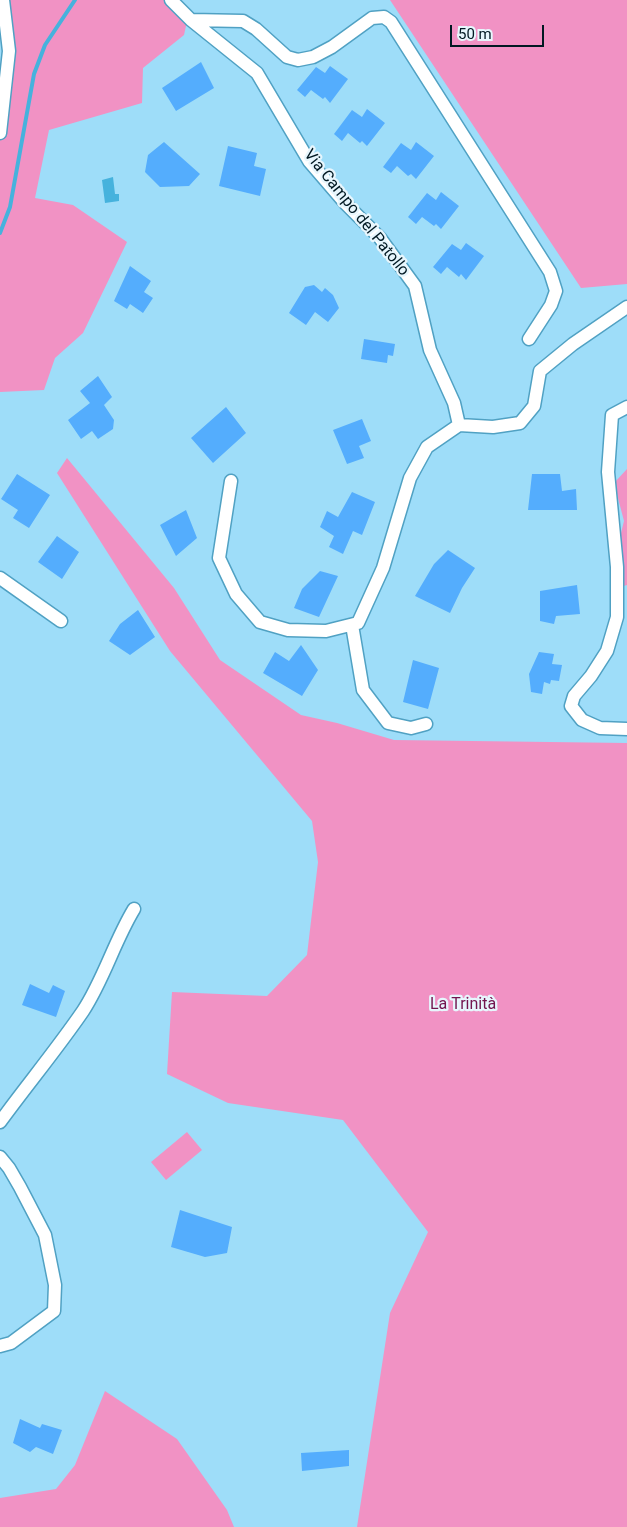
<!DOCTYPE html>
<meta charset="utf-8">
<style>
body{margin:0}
#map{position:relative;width:627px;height:1527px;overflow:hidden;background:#9eddf9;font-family:Roboto,sans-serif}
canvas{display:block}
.scale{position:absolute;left:450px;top:25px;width:94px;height:22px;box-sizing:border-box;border:2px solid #011822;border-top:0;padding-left:6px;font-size:15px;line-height:18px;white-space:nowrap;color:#011822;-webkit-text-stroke:4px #e7f6fd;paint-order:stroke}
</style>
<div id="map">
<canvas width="627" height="1527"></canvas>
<div class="scale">50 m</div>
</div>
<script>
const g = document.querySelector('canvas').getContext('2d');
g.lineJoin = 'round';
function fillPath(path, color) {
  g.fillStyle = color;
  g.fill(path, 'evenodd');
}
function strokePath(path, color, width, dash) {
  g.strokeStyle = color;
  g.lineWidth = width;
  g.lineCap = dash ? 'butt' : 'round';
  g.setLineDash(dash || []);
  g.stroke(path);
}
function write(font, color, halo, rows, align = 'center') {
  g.font = font + ' Roboto,sans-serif';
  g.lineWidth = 4.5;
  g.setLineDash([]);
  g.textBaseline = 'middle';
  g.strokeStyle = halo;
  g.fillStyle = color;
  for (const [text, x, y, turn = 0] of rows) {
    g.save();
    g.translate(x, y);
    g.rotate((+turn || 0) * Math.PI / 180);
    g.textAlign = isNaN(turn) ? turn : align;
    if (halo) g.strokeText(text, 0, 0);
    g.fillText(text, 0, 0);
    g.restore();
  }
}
const green = new Path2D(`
 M3 0H171L188 17 184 35 143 68 142 103 49 130 35 198 73 205 127 242 83 333 55 358 44 390 0 392V133L9 51Z
 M390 0H627V284L581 288Z
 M67 458 174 588 220 660 301 715 337 723 394 740 627 743V1527H357L390 1313 428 1232 343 1120 228 1103 167 1074 172 992 267 996 307 955 318 862 312 821 170 651 57 473Z
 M627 469V585L617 588 616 553 624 521 614 483Z
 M187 1132 202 1150 166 1180 151 1162Z
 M105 1391 177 1439 227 1510 234 1527H0V1498L56 1489 75 1465Z`);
const water = new Path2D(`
 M113 177 115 194H119V201L105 203 102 180Z`);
const stream = new Path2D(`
 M0 233 10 207 34 74 45 45 75 0`);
const building = new Path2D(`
 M201 62 214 88 176 111 162 88Z
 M330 66 348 79 330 103 325 97 323 99 311 90 305 97 297 90 316 67 325 73Z
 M367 109 385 123 367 146 362 141 360 143 348 133 342 141 334 134 352 110 362 117Z
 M164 142 200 174 189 186 160 187 145 172 148 155Z
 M416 142 434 156 416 179 411 174 408 176 397 166 391 173 383 167 401 143 411 150Z
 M228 146 257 153 254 166 266 169 260 196 219 186Z
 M441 192 459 206 441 229 436 224 434 226 422 217 416 224 408 217 427 193 436 200Z
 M466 243 484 256 466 280 461 274 459 277 447 267 441 274 433 267 452 244 461 250Z
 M130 266 151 281 144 292 153 298 143 313 130 304 127 309 114 301Z
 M314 285 322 292 325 288 333 295 339 308 328 322 315 312 306 325 289 313 305 287Z
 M364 339 395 344 393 356 388 355 387 363 361 359Z
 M98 376 112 397 104 405 114 420 113 429 98 439 92 431 81 439 68 420 90 403 80 391Z
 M226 407 246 433 213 463 191 438Z
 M362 419 371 441 359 446 364 458 347 464 333 430Z
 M17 474 50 495 29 528 13 518 18 510 1 499Z
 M532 474H560L562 491 576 489 577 510H528Z
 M352 492 375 502 362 535 353 531 343 554 329 547 334 536 320 527 327 511 338 517Z
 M186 510 197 538 176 556 160 525Z
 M57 536 79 552 62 579 38 562Z
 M448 550 475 568 462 588 450 613 415 596 434 564Z
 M320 571 338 576 319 617 294 608 302 589Z
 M577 585 580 614 556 616 554 624 540 621V591Z
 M138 610 155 637 130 655 109 641 120 624Z
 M301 645 318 670 302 696 263 673 275 652 289 661Z
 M539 652 554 654 552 664 562 665 559 681 551 680 550 684 544 682 542 694 531 692 529 674Z
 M413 660 439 668 428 709 403 702Z
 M30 984 49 993 53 985 65 991 56 1017 22 1005Z
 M180 1210 232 1227 227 1253 205 1257 171 1247Z
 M20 1419 40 1428 42 1424 62 1430 53 1454 36 1447 30 1452 13 1443Z
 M349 1450V1466L302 1471 301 1453Z`);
const minor = new Path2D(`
 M171 0 191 20 257 73 309 161 346 204 380 238 415 286 430 350 454 403 459 425 493 427 520 423 534 406 540 371 573 344 627 307
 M191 20 243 21 256 29 287 57 298 60 313 57 332 47 372 18 384 17 391 22 550 272 556 291 551 305 529 339
 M0 133 9 51 3 0
 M627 407 612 415 608 472 617 567V617L607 651 591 676 574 696 571 706 582 720 600 728 627 729
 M231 481 219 558 236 594 260 622 288 630 326 631 358 623 383 568 410 478 427 447 459 425
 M0 578 61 621
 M352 625 363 690 388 723 411 728 426 724
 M0 1122C27 1085 57 1049 83 1011 104 979 114 942 134 909
 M0 1157 9 1168 20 1187 45 1235 55 1285 54 1311 11 1343 0 1346`);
const streetNames = [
 ["Via Campo del Patollo",356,213,51]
];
const parkNames = [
 ["La Trinità",463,1005]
];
fillPath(green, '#f192c4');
fillPath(water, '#46b2dd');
strokePath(stream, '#46b2dd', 4);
fillPath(building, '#54adfd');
strokePath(minor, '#50a1c3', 15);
strokePath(minor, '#fff', 12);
write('16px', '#011822', '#e7f6fd', streetNames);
write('16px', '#72144e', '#e7f6fd', parkNames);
</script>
